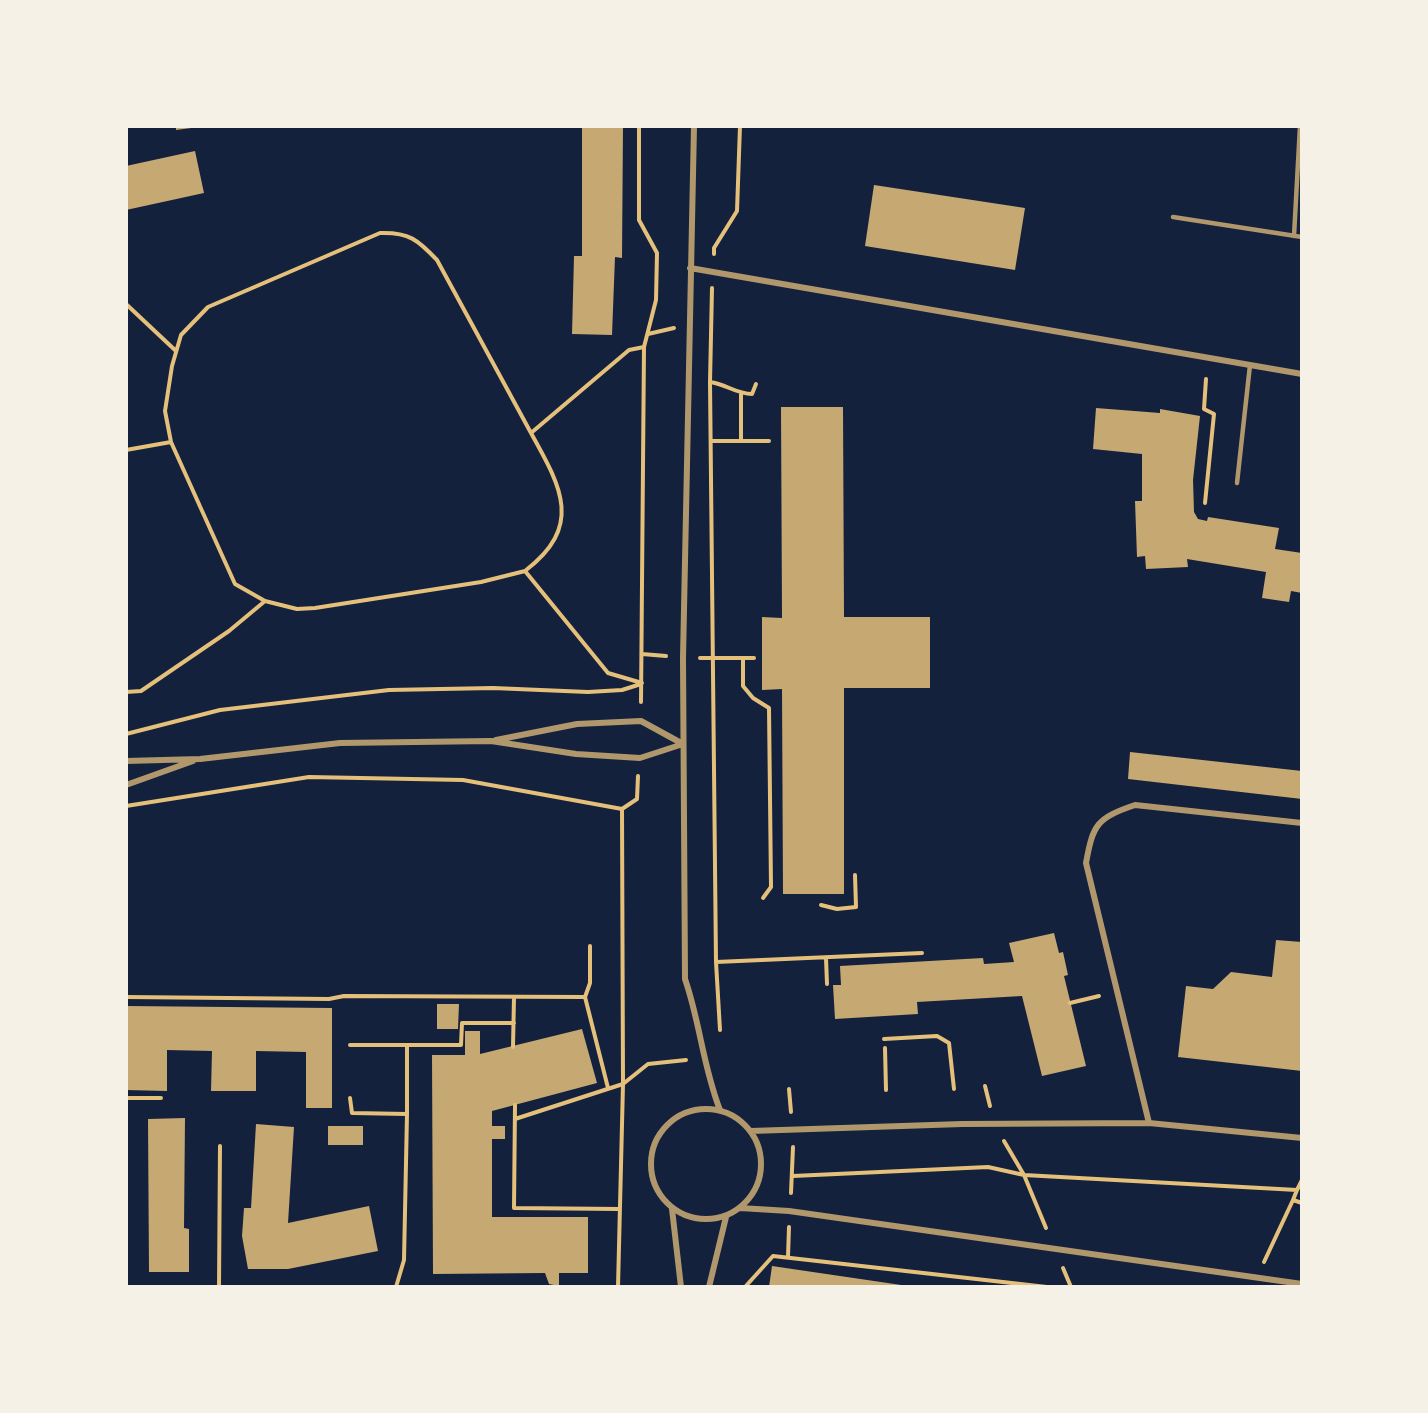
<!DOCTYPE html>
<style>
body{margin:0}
#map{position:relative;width:1428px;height:1413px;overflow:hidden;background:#14213d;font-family:Lora,serif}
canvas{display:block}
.frame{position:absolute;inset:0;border:128px solid #f6f1e7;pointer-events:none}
</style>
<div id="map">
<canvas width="1428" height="1413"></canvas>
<div class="frame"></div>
</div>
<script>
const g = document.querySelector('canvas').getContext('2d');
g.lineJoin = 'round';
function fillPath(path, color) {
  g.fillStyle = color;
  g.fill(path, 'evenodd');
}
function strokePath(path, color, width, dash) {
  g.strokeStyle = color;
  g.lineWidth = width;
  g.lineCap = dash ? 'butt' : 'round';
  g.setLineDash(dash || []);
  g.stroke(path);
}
const building = new Path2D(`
 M176 126H199V127L176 130Z
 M582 126H623L622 258 615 257 612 335 572 334 574 256H582Z
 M195 151 204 193 126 210V166Z
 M874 185 1025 208 1015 270 865 246Z
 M781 407H843L844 617H930V688H844V894H783L782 689 762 690V617L782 618Z
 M1096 408 1160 413V409L1200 416 1193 480 1194 512 1198 519 1207 521 1208 517 1279 528 1275 549 1302 553V593L1291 591 1289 602 1262 598 1266 572 1187 559 1188 567 1146 569 1145 556 1137 557 1135 501H1142V454L1093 449Z
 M1130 752 1302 771V799L1128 779Z
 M1054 933 1059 953 1063 952 1068 975 1064 976 1086 1066 1042 1076 1022 996 917 1002 918 1014 835 1019 833 985H841L840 966 983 958 984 964 1014 962 1009 943Z
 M1276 940 1302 942V1071L1178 1057 1186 986 1213 989 1231 972 1272 977Z
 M437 1004H459L458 1029H437Z
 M126 1006 332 1008V1108H306V1052L256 1051V1091H211L212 1051 167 1050V1091L126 1090Z
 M582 1029 597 1083 492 1111V1126H505V1139H492V1217H588V1273H559V1286L549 1284 545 1273 433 1274 432 1055H465V1031H480V1054Z
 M185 1118 184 1228 189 1229V1272H149L148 1119Z
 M256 1124 294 1127 288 1223 369 1206 378 1251 288 1269H248L242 1236 244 1208H251Z
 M328 1126H363V1145H328Z
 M772 1266 908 1286V1287H769Z`);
const path = new Path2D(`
 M639 126V220L657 253 656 300 644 347 641 702
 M714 254V248L737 211 740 126
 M712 288 710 382 716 962 720 1030
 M126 304 176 351
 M648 334 674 328
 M710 382C726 384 736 394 752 394L756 384
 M741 394V441H769
 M711 441H741
 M171 442 235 584 265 601
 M126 450 171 442 165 411 172 366 181 335 208 307 380 233C409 232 418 240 437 260L531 433 629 350 644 347
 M1205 503 1214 414 1204 409 1206 379
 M525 571C584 526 561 487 531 433
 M642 654 666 656
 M700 658H754
 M743 659V686L753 698 769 708 771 887 763 898
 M126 692 141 691 229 631 265 601 297 609 315 608 481 582 525 571 608 673 642 683
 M126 734 220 710 389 690 493 688 588 692 622 690 641 684
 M126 806 309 777 463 780 622 809 623 1084 618 1287
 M622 809 637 799 638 776
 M821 905 837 909 856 907 855 875
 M826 958 827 984
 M716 962 922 953
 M126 997 329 999 344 996 585 997 608 1088
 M585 997 590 983V946
 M1070 1003 1099 996
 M884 1039 937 1036 949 1043 954 1089
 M350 1045H407V1114
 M407 1045H461L462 1023H514
 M513 1047 514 997
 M885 1048 886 1090
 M985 1086 990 1106
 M789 1089 791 1112
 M126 1098H161
 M350 1098 352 1113 407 1114 404 1260 396 1287
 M515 1105 514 1208 619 1209
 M515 1119 623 1084 648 1064 686 1060
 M1004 1141 1024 1175 1046 1228
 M793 1176 988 1167 1024 1175 1297 1190 1302 1180
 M1297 1190 1293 1200 1302 1203
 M791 1193 793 1147
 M788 1257 789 1227
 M1264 1262 1293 1200
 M1063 1268 1071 1287
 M219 1287 220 1146
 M745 1287 773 1256 1047 1287`);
const service = new Path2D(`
 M1173 217 1302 237
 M1294 236 1300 126
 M1237 483 1250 365`);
const minor = new Path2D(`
 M694 126 683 658 685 979C700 1022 703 1067 720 1110
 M690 268 1302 374
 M496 740 577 724 641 721 683 744
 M126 761 200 759 340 743 491 741 576 754 640 758 683 744
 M126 785 193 761
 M651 1164a55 55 0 1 1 110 0a55 55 0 1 1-110 0Z
 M1149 1123 1086 863C1093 824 1097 818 1135 805L1302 823
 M751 1131 962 1124 1149 1123 1302 1138
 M740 1208 789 1211 1302 1284
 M672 1209 681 1287
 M709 1287 726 1217`);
fillPath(building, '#c6a872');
strokePath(path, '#e5c07b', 4);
strokePath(service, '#b1986c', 4.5);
strokePath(minor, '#b1986c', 6);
</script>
